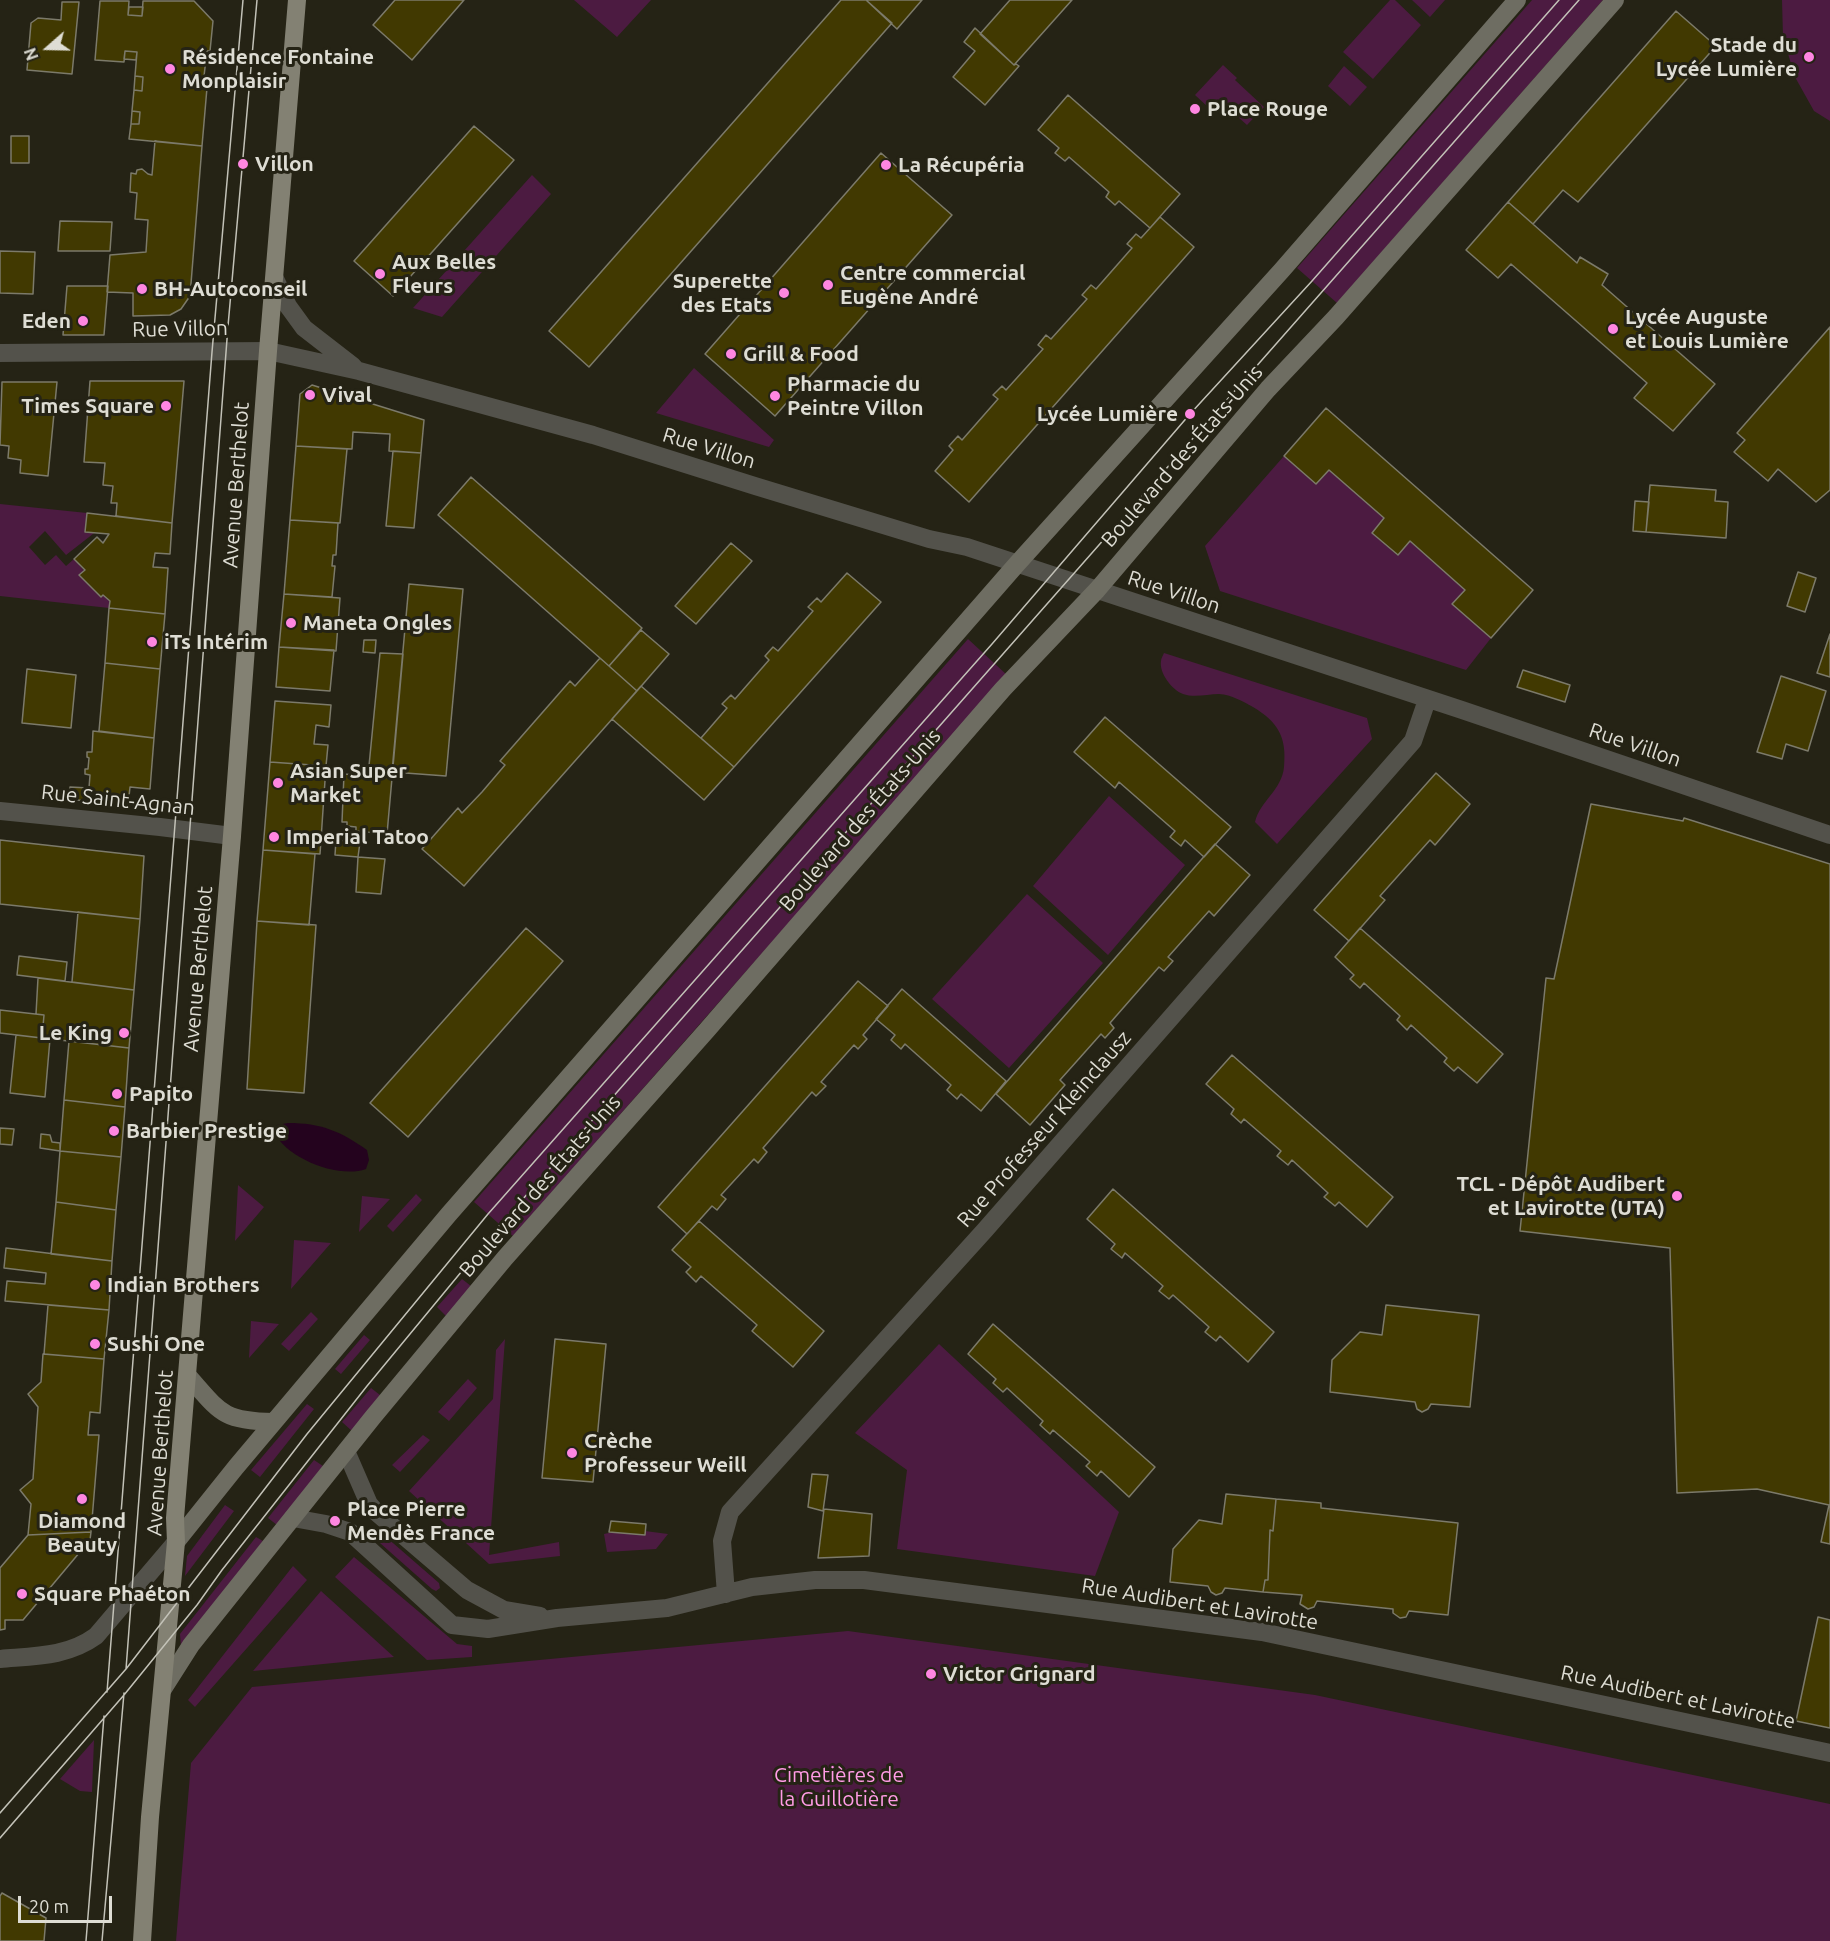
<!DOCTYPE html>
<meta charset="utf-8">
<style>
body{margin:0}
#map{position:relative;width:1830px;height:1941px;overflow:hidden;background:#252315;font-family:Ubuntu,sans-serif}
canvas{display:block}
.north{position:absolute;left:18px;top:18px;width:60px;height:60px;-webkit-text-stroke:4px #252315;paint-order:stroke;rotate:250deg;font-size:16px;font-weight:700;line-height:24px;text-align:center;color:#deddd4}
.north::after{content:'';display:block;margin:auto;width:21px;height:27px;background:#deddd4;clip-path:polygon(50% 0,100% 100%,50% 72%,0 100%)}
.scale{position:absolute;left:18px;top:1896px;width:94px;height:27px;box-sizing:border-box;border:3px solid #deddd4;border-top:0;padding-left:8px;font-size:18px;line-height:21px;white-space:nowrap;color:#deddd4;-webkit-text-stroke:4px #252315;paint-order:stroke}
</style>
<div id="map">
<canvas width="1830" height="1941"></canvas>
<div class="north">N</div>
<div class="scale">20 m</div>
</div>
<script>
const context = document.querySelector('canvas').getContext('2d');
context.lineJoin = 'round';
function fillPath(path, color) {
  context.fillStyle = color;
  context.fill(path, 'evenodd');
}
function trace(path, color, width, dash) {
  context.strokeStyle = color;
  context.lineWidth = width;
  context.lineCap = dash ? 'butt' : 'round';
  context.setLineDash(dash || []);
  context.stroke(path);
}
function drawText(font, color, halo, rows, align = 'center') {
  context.font = font + ' Ubuntu,sans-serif';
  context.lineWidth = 6;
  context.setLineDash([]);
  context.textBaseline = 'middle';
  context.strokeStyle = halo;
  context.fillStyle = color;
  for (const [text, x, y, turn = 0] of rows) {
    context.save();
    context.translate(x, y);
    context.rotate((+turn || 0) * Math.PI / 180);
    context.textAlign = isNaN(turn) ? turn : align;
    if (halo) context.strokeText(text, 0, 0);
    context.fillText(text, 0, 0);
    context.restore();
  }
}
const green = new Path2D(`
 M 574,0 L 651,0 L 617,37 Z
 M 1390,0 L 1395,0 L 1421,25 L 1373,79 L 1343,52 Z
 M 1412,0 L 1445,0 L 1430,17 Z
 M 1532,0 L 1603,0 L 1337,303 L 1297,268 Z
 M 1782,0 L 1830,0 L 1830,121 L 1814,111 L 1795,77 L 1783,37 Z
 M 1223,65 L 1237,78 L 1235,80 L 1264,107 L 1247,125 L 1218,99 L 1209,108 L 1195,95 Z
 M 1344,66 L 1367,87 L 1350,106 L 1328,86 Z
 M 532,175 L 551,194 L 442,317 L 413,308 Z
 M 694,368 L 774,440 L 769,447 L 656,413 Z
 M 1284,456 L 1316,484 L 1329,470 L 1384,518 L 1372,533 L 1397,555 L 1410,541 L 1465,590 L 1453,604 L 1491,638 L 1466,670 L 1220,591 L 1205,546 Z
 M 0,504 L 116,516 L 66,555 L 45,531 L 29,547 L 45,565 L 56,555 L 66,566 L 74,559 L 110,601 L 109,608 L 0,596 Z
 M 968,639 L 1007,675 L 513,1236 L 474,1202 Z
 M 1164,653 L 1367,718 L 1372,739 L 1277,844 L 1255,822 C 1260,801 1282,790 1284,767 C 1287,737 1278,722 1253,707 C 1242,701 1232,695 1219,694 C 1208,694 1194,698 1183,694 C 1172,690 1159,673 1161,661 C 1161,658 1163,656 1164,653 Z
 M 1109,796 L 1185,865 L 1108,955 L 1033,886 Z
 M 1027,894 L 1103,963 L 1009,1068 L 932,999 Z
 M 238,1185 L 264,1207 L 235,1241 Z
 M 416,1194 L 422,1200 L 393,1232 L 387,1226 Z
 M 362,1196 L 390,1199 L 359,1232 Z
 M 294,1240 L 331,1243 L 291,1289 Z
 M 462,1279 L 471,1286 L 447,1317 L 437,1307 Z
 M 311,1312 L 318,1319 L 289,1351 L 281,1344 Z
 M 251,1321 L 279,1324 L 249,1358 Z
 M 364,1335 L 370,1340 L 341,1374 L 335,1369 Z
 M 505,1339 L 489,1555 L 559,1542 L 560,1556 L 489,1564 L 409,1491 L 493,1399 L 496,1350 Z
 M 939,1344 L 1119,1512 L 1095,1576 L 897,1549 L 907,1470 L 855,1433 Z
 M 468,1379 L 477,1388 L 449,1421 L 438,1412 Z
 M 371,1388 L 380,1395 L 352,1431 L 342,1422 Z
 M 307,1404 L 314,1409 L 260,1477 L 251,1470 Z
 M 423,1435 L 430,1440 L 400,1472 L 392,1465 Z
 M 314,1460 L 323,1466 L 277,1525 L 268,1518 Z
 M 225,1505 L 234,1511 L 185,1576 L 187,1556 Z
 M 378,1530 L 439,1583 L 440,1588 L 436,1591 L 432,1589 L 372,1536 Z
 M 645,1531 L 668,1534 L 656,1549 L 607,1552 L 604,1534 L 613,1532 L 645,1535 Z
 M 256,1537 L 263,1541 L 181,1646 L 180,1634 Z
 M 354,1557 L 457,1644 L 472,1646 L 472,1657 L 427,1660 L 335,1577 Z
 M 293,1566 L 307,1580 L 195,1707 L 188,1700 Z
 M 321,1591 L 394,1657 L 253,1671 Z
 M 848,1631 L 1315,1695 L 1830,1804 L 1830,1941 L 176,1941 L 191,1763 L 252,1687 Z
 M 94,1740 L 92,1792 L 80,1791 L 60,1779 Z`);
const water = new Path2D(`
 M 288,1123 C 321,1123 340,1131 367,1150 L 369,1160 L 366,1169 C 338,1179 286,1158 274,1132 L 277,1125 Z`);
const building = new Path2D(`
 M 395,0 L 464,0 L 412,60 L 373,25 Z
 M 841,0 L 866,0 L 892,23 L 589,367 L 549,331 Z
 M 866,0 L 922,0 L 897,29 Z
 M 1010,0 L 1072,0 L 1014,65 L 980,34 Z
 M 100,1 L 129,1 L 128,15 L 142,16 L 143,1 L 194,1 L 213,21 L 210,51 L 207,51 L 204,76 L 208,76 L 202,146 L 129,139 L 131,124 L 139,124 L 140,112 L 132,111 L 134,90 L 142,91 L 143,77 L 135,76 L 137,52 L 125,51 L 124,62 L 95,60 Z
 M 62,2 L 79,2 L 72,74 L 27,70 L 31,23 L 38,18 L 61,20 Z
 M 129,7 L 143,7 L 142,16 L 128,15 Z
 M 1676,11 L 1716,46 L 1578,202 L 1563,190 L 1533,224 L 1508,202 Z
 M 975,28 L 1014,65 L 1016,64 L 1019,66 L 985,105 L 953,77 L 975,51 L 964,42 Z
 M 125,51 L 137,52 L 136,60 L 124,59 Z
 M 135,76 L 143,77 L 142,91 L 134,90 Z
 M 1068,95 L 1180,194 L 1150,228 L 1119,201 L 1115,205 L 1106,197 L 1109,192 L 1069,157 L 1065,161 L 1055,153 L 1059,148 L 1038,130 Z
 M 132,111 L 140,112 L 139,124 L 131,124 Z
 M 474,126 L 514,160 L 393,296 L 354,261 Z
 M 11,136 L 29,136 L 29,163 L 11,163 Z
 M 155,141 L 202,146 L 190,296 L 181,309 L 170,315 L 133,316 L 133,293 L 107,292 L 110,255 L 146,252 L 148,220 L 135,219 L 137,193 L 130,192 L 131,173 L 136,174 L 137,170 L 142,169 L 148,174 L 152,175 Z
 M 881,153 L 952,215 L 775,416 L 705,354 Z
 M 1508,202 L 1577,263 L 1580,257 L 1608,274 L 1602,285 L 1715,384 L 1673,431 L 1634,398 L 1647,383 L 1511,264 L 1498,278 L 1466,250 Z
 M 1160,217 L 1194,247 L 969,502 L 935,471 L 953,450 L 949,446 L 958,436 L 962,440 L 998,399 L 993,395 L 1002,386 L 1006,390 L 1043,349 L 1038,345 L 1046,335 L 1051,339 L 1087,299 L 1082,295 L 1091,285 L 1096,289 L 1132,248 L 1127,244 L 1136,234 L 1141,238 Z
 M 60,221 L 112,222 L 110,251 L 58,251 Z
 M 0,251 L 35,252 L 33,294 L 0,293 Z
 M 67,286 L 108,286 L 104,335 L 63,335 Z
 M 1830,327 L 1830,490 L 1816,502 L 1778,469 L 1768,481 L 1734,452 L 1745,440 L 1737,433 Z
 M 90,381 L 184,381 L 172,523 L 116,516 L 117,503 L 111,503 L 113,486 L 103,485 L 105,463 L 84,462 Z
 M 2,382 L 57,382 L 48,476 L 20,473 L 21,460 L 8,458 L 9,446 L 0,445 Z
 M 312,385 L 424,420 L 421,453 L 389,451 L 390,434 L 353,432 L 352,449 L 296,446 L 300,394 Z
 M 1326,408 L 1533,590 L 1491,638 L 1452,604 L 1465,590 L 1410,541 L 1398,555 L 1372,533 L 1384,518 L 1329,470 L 1316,484 L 1284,456 Z
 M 296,446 L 347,449 L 340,523 L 290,520 Z
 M 393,451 L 421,453 L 414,528 L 386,526 Z
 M 471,477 L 642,628 L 609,666 L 438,515 Z
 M 1650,485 L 1716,490 L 1715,501 L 1728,502 L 1726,538 L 1646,532 Z
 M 1635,501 L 1649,502 L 1646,532 L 1633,531 Z
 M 87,513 L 172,523 L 170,554 L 155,553 L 153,567 L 168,568 L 165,614 L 109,608 L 110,601 L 103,595 L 101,597 L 79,575 L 85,570 L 74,559 L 97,537 L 103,543 L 109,534 L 85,532 Z
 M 290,520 L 338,523 L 336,555 L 333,555 L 332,566 L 335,566 L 332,597 L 284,594 Z
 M 731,543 L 752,561 L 696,624 L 675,606 Z
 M 1798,572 L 1816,578 L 1805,612 L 1787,606 Z
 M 847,573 L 881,602 L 734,767 L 701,738 L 727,708 L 722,704 L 731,695 L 735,699 L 769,660 L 765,656 L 773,647 L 778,651 L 813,611 L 808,607 L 817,598 L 821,602 Z
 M 409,584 L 463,589 L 446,776 L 392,772 Z
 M 284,594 L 340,598 L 336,651 L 279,647 Z
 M 109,608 L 165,614 L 160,669 L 105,663 Z
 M 641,630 L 669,654 L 637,691 L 609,666 Z
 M 1830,634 L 1830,677 L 1817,673 Z
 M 364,640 L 376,640 L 375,653 L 363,652 Z
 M 279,647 L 334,650 L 330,691 L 276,687 Z
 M 380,653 L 403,654 L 392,778 L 368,776 Z
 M 600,658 L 637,691 L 464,886 L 422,849 L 458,808 L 462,813 L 482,792 L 505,765 L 500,761 L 570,681 L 575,686 Z
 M 105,663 L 160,669 L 154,738 L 99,731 Z
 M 27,669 L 76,675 L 71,728 L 22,723 Z
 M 1523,670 L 1570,685 L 1565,702 L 1517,687 Z
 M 1781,676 L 1826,691 L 1808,751 L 1786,744 L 1782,759 L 1757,752 Z
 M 641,686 L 734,767 L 704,800 L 612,719 Z
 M 275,701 L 331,705 L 329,727 L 316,725 L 314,744 L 328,745 L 326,766 L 270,762 Z
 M 1105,717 L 1231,827 L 1204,857 L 1185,840 L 1181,846 L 1170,837 L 1175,831 L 1119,782 L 1115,788 L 1074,752 Z
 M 93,731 L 154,738 L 150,789 L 130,787 L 128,806 L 69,799 L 70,787 L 89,788 L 90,775 L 85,774 L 85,769 L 88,769 L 89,758 L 87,757 L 87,752 L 92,752 Z
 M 270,762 L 326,766 L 320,854 L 263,850 Z
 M 1436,773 L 1470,804 L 1435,845 L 1430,840 L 1380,896 L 1385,900 L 1349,941 L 1314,910 Z
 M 344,774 L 392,778 L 387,834 L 356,831 L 356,827 L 347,826 L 347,822 L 342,822 Z
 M 1591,804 L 1683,821 L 1684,818 L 1830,864 L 1830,1544 L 1821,1542 L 1829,1505 L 1757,1489 L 1677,1493 L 1670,1248 L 1520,1231 L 1546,978 L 1554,979 Z
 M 0,840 L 144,856 L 140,919 L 0,904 Z
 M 336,840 L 360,842 L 358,857 L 335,855 Z
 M 1215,844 L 1250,875 L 1214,916 L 1209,911 L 1168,957 L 1173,961 L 1164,971 L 1159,967 L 1110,1023 L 1114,1028 L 1105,1038 L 1101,1034 L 1060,1080 L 1065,1085 L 1030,1125 L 996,1094 Z
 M 263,850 L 315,854 L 309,925 L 257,921 Z
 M 358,857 L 385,859 L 381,894 L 356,892 Z
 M 78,912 L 140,919 L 134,990 L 72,982 Z
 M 257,921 L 316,925 L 304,1093 L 247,1089 Z
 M 526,928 L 563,961 L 408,1137 L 370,1103 Z
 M 1360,928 L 1503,1054 L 1477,1083 L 1458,1067 L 1454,1071 L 1444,1062 L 1447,1058 L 1411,1025 L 1407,1030 L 1397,1020 L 1400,1016 L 1364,983 L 1360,988 L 1350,979 L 1354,975 L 1335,957 Z
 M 19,956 L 67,962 L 65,981 L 17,975 Z
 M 38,978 L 134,990 L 129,1048 L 42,1038 L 44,1015 L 36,1014 Z
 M 858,981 L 888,1006 L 863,1035 L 867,1039 L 858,1049 L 854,1045 L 821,1082 L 826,1086 L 816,1096 L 812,1092 L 763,1148 L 767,1152 L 758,1163 L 754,1159 L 721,1195 L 726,1199 L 717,1210 L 712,1206 L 687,1234 L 658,1207 Z
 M 902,989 L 1006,1081 L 981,1111 L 961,1094 L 957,1099 L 947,1090 L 951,1085 L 905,1044 L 901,1049 L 891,1040 L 895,1035 L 876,1019 Z
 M 0,1010 L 44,1015 L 42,1038 L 0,1033 Z
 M 16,1035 L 50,1039 L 45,1097 L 10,1093 Z
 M 69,1041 L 129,1048 L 125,1107 L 64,1100 Z
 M 1232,1055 L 1393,1197 L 1367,1227 L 1339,1202 L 1335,1206 L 1324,1197 L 1328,1193 L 1292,1160 L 1288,1165 L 1277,1156 L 1281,1151 L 1244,1119 L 1241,1123 L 1231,1114 L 1234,1109 L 1206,1084 Z
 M 64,1100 L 125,1107 L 121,1157 L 60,1151 Z
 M 0,1128 L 14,1129 L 12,1145 L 0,1144 Z
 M 41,1134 L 50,1135 L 52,1142 L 60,1143 L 60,1151 L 40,1148 Z
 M 60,1151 L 121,1157 L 116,1210 L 56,1202 Z
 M 1113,1189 L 1274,1332 L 1248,1362 L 1220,1336 L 1216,1341 L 1205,1332 L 1209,1327 L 1173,1295 L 1169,1299 L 1159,1291 L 1163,1286 L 1125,1253 L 1122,1258 L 1111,1249 L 1115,1244 L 1087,1219 Z
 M 56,1202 L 116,1210 L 112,1261 L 51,1254 Z
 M 699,1221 L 824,1331 L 793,1367 L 752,1331 L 757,1325 L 701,1276 L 696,1282 L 686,1272 L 691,1267 L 672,1250 Z
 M 6,1248 L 112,1261 L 109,1310 L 5,1301 L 7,1281 L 45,1284 L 46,1273 L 4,1268 Z
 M 48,1305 L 109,1310 L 104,1359 L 44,1354 Z
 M 1386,1305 L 1479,1315 L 1470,1407 L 1431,1404 L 1428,1409 L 1422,1412 L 1417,1409 L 1415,1402 L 1330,1392 L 1332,1360 L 1360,1332 L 1382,1335 Z
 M 993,1324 L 1155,1467 L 1129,1497 L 1101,1471 L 1097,1476 L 1086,1466 L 1090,1462 L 1053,1430 L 1050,1434 L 1040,1425 L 1043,1421 L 1007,1388 L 1003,1392 L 993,1383 L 996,1379 L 968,1354 Z
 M 555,1339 L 606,1344 L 593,1482 L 542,1478 Z
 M 43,1354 L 104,1359 L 100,1413 L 90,1412 L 88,1435 L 99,1435 L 91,1532 L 28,1535 L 31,1504 L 20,1490 L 33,1479 L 38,1407 L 28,1394 L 41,1382 Z
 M 812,1474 L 828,1475 L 823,1511 L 808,1507 Z
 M 1226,1494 L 1276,1499 L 1273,1531 L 1270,1530 L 1268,1580 L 1265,1580 L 1263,1592 L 1225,1588 L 1222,1593 L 1216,1595 L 1211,1592 L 1208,1586 L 1170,1582 L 1173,1549 L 1199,1520 L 1222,1524 Z
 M 1276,1499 L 1321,1503 L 1321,1508 L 1458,1523 L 1448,1615 L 1409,1611 L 1406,1617 L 1400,1618 L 1393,1613 L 1393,1609 L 1317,1601 L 1314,1607 L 1308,1609 L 1300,1604 L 1302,1595 L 1263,1592 L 1265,1580 L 1268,1580 L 1270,1530 L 1273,1531 Z
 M 824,1509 L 872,1514 L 869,1556 L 818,1558 Z
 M 611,1521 L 646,1524 L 645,1535 L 609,1532 Z
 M 91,1532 L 90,1540 L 23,1620 L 5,1620 L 5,1629 L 0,1630 L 0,1568 L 28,1535 Z
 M 1818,1617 L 1830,1620 L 1830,1728 L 1796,1721 Z
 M 2,1893 L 46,1918 L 44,1941 L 0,1941 L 0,1896 Z`);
const minor = new Path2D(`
 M 275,279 L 288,306 L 304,328 L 353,366
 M 0,353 L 268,351 L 359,371 L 593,435 L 755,486 L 929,539 L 967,547 L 1462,710 L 1830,835
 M 0,811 L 160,827 L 232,836
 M 346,1451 L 369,1504 L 377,1513 L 467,1590 L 504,1610 L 540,1616
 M 293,1518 L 326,1524 L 350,1532 L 452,1625 L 488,1629 L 557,1618 L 667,1608 L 752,1587 L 815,1580 L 864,1580 L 1262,1632 L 1830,1753
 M 726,1594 L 722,1541 L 730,1512 L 985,1230 L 1413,741 L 1427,700
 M 0,1659 C 34,1656 67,1657 96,1636 L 176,1542`);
const secondary = new Path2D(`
 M 188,1376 C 220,1412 222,1421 273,1422
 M 176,1542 L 236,1467 L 449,1214 L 637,999 L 1016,565 L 1282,270 L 1517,0
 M 163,1689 L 191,1645 L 373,1417 L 505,1258 L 707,1030 L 1003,689 L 1097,590 L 1268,389 L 1336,317 L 1615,0`);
const primary = new Path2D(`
 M 142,1941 L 150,1817 L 176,1542 L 175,1518 L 232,836 L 268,351 L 297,0`);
const tram = new Path2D(`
 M 126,1669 L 228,326 L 257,0
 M 107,1692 L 212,352 L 243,0
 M 0,1813 L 126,1669 L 307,1434 L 488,1214 L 992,644 L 1190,414 L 1312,281 L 1559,0
 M 0,1838 L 124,1695 L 197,1605 L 222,1570 L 367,1386 L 500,1225 L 1579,0
 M 86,1941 L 104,1716
 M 102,1941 L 124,1693`);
const markers = [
 [1809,57,6,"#fe86e1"],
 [170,69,6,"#fe86e1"],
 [1195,109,6,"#fe86e1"],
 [243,164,6,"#fe86e1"],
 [886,165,6,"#fe86e1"],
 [380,274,6,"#fe86e1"],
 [828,285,6,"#fe86e1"],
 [142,289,6,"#fe86e1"],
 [784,293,6,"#fe86e1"],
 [83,321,6,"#fe86e1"],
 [1613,329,6,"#fe86e1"],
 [731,354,6,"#fe86e1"],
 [310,395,6,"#fe86e1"],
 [775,396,6,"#fe86e1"],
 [166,406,6,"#fe86e1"],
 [1190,414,6,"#fe86e1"],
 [291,623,6,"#fe86e1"],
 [152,642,6,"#fe86e1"],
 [278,783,6,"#fe86e1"],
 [274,837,6,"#fe86e1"],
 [124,1033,6,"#fe86e1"],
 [117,1094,6,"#fe86e1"],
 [114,1131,6,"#fe86e1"],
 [1677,1196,6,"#fe86e1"],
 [95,1285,6,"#fe86e1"],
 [95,1344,6,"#fe86e1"],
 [572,1453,6,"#fe86e1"],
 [82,1499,6,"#fe86e1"],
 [335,1521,6,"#fe86e1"],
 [22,1594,6,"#fe86e1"],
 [931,1674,6,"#fe86e1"]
];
const poiNames = [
 ["Stade du",1797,45,"right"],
 ["Lycée Lumière",1797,69,"right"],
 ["Résidence Fontaine",182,57],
 ["Monplaisir",182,81],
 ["Place Rouge",1207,109],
 ["Villon",255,164],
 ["La Récupéria",898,165],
 ["Aux Belles",392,262],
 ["Fleurs",392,286],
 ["Centre commercial",840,273],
 ["Eugène André",840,297],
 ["Superette",772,281,"right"],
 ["des Etats",772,305,"right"],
 ["BH-Autoconseil",154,289],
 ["Lycée Auguste",1625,317],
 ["et Louis Lumière",1625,341],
 ["Eden",71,321,"right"],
 ["Grill & Food",743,354],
 ["Pharmacie du",787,384],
 ["Peintre Villon",787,408],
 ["Vival",322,395],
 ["Times Square",154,406,"right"],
 ["Lycée Lumière",1178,414,"right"],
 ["Maneta Ongles",303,623],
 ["iTs Intérim",164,642],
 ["Asian Super",290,771],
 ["Market",290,795],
 ["Imperial Tatoo",286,837],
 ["Le King",112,1033,"right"],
 ["Papito",129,1094],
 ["Barbier Prestige",126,1131],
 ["TCL - Dépôt Audibert",1665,1184,"right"],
 ["et Lavirotte (UTA)",1665,1208,"right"],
 ["Indian Brothers",107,1285],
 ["Sushi One",107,1344],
 ["Crèche",584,1441],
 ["Professeur Weill",584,1465],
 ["Place Pierre",347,1509],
 ["Mendès France",347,1533],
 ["Diamond",82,1521,"center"],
 ["Beauty",82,1545,"center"],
 ["Square Phaéton",34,1594],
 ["Victor Grignard",943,1674]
];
const streetNames = [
 ["Rue Villon",180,329,-1],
 ["Rue Villon",709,448,17],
 ["Boulevard des États-Unis",1182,456,-49],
 ["Avenue Berthelot",236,485,-86],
 ["Rue Villon",1174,592,18],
 ["Rue Villon",1635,745,19],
 ["Rue Saint-Agnan",118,800,6],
 ["Boulevard des États-Unis",860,820,-49],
 ["Avenue Berthelot",198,969,-85],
 ["Rue Professeur Kleinclausz",1044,1129,-49],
 ["Boulevard des États-Unis",540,1186,-49],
 ["Avenue Berthelot",160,1453,-86],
 ["Rue Audibert et Lavirotte",1200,1604,9],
 ["Rue Audibert et Lavirotte",1678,1697,12]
];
const parkNames = [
 ["Cimetières de",839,1775],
 ["la Guillotière",839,1799]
];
fillPath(green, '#4c1b41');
fillPath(water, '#24031e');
fillPath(building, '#413901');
trace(building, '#7c7a6a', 1.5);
trace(minor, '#53524b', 18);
trace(secondary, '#6e6d62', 18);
trace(primary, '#838173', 18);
trace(tram, '#c3c2b8', 1.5);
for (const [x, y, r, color] of markers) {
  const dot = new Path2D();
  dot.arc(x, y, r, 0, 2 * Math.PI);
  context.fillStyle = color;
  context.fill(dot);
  trace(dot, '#252315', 2);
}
drawText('bold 21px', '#deddd4', '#252315', poiNames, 'left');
drawText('21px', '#deddd4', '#252315', streetNames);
drawText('21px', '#ff9be5', '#252315', parkNames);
</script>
